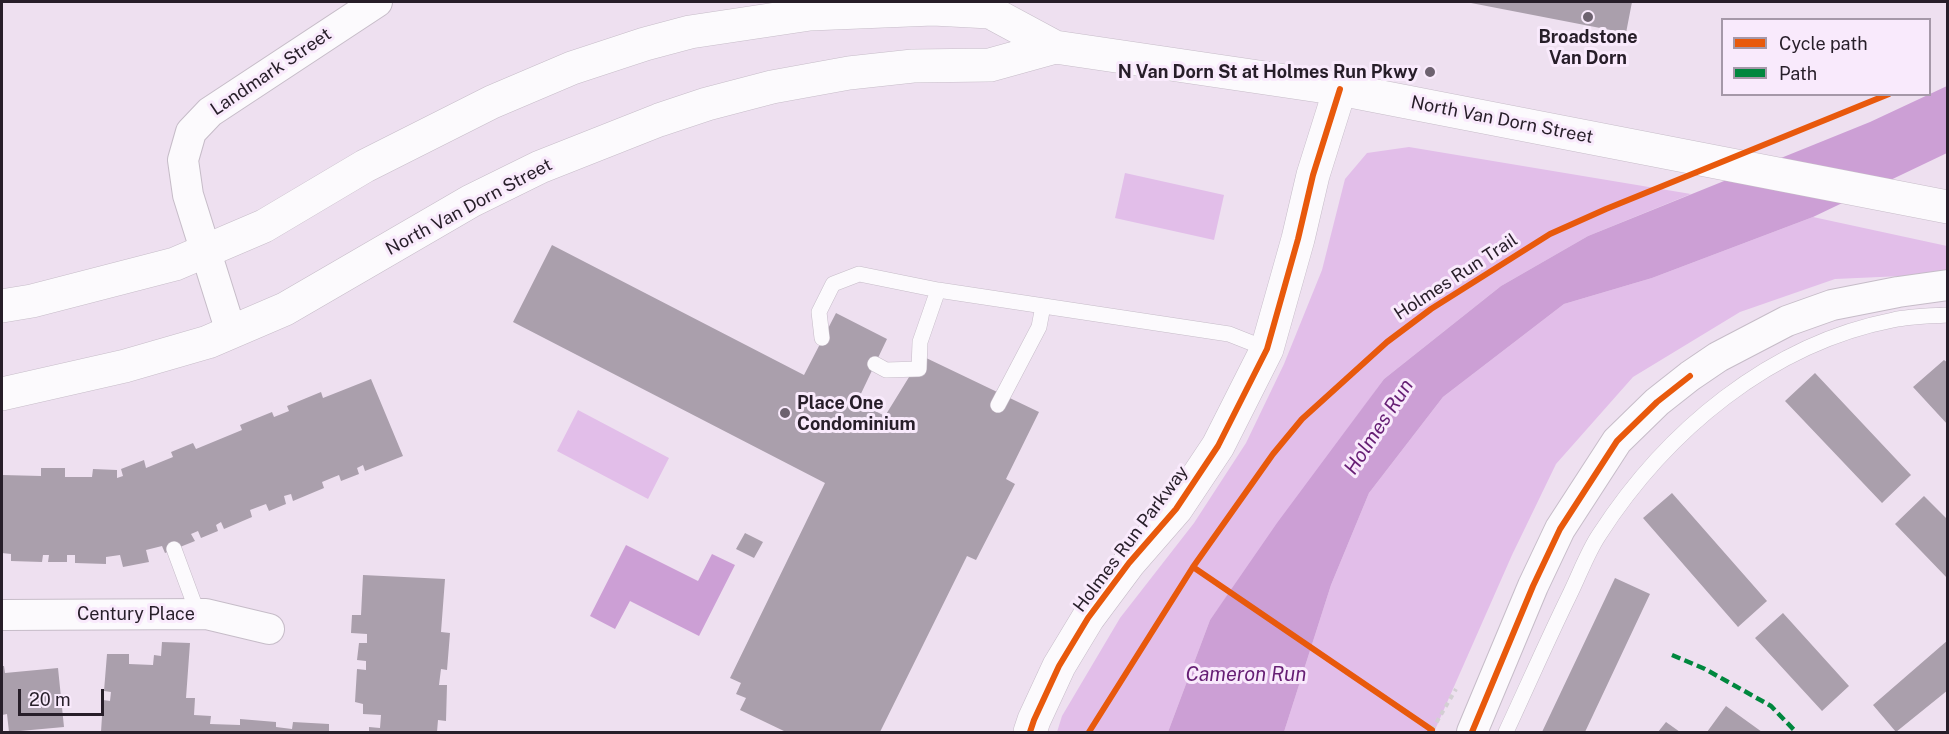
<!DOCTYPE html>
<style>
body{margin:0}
#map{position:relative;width:1949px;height:734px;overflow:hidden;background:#eee0f0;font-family:"Public Sans",sans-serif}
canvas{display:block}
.frame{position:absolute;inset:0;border:3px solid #271e29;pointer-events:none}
.legend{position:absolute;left:1721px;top:18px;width:210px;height:78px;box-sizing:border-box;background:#f9eafc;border:2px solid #a598a8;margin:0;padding:8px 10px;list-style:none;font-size:18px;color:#271e29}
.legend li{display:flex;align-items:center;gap:12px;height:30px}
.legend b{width:30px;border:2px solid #a598a8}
.scale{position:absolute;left:18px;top:689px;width:86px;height:27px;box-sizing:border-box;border:3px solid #271e29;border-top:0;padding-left:8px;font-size:18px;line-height:21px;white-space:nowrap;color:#271e29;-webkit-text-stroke:4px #f9eafc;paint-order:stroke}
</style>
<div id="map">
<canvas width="1949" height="734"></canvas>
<div class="frame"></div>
<ul class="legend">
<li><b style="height:8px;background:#e8590c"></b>Cycle path</li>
<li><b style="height:8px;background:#00873e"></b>Path</li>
</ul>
<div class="scale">20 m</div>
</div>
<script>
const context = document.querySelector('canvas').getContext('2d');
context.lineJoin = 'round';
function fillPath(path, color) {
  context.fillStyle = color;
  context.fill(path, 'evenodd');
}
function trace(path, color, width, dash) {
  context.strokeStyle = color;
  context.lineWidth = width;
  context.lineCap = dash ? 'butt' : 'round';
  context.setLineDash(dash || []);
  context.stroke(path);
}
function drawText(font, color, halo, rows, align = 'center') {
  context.font = font + ' "Public Sans",sans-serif';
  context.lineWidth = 6;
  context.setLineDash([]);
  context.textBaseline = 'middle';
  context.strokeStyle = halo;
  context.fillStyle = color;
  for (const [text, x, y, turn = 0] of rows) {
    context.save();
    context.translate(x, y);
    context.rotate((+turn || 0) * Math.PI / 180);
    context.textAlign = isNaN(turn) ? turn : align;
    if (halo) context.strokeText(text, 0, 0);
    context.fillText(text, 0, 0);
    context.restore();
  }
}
const green = new Path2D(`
 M 1409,147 L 1691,194 L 1588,236 L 1501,286 L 1384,379 L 1210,620 L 1168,732 L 1057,732 L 1062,716 L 1120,618 L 1194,523 L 1246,443 L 1284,364 L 1322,270 L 1345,179 L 1367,153 Z
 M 1125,173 L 1224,195 L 1214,240 L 1115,218 Z
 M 1813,217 L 1947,246 L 1947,274 L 1835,279 L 1740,312 L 1633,377 L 1556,464 L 1512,555 L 1434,732 L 1284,732 L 1331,585 L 1369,493 L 1443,397 L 1564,304 L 1652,278 Z
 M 578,410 L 669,458 L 648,499 L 557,451 Z`);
const water = new Path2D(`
 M 1947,86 L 1947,153 L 1813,217 L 1652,278 L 1564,304 L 1443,397 L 1369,493 L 1331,585 L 1284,732 L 1168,732 L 1210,620 L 1277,523 L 1384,379 L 1501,286 L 1588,236 L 1870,122 Z
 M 626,545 L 698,581 L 712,554 L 735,565 L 699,636 L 630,601 L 615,629 L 590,616 Z`);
const building = new Path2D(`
 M 1471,3 L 1471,2 L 1632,2 L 1626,33 Z
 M 552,245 L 804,375 L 836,313 L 887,339 L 857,402 L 885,416 L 922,356 L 1039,412 L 1006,479 L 1015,484 L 976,560 L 967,556 L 880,732 L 786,732 L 740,710 L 746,698 L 736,694 L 741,683 L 730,678 L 825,483 L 513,322 Z
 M 1944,360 L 1948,363 L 1948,425 L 1913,387 Z
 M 1815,373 L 1911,475 L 1882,503 L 1785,401 Z
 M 371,379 L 403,456 L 365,471 L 363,465 L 357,468 L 359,474 L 341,481 L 339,475 L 322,482 L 324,488 L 293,501 L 291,494 L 284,496 L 286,504 L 269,511 L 266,504 L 250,510 L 252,517 L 224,529 L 221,522 L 216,525 L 218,531 L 201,538 L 198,531 L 191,534 L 195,541 L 165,553 L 162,546 L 146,550 L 149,562 L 123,567 L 120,555 L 106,557 L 106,564 L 75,563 L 75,555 L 67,555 L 67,562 L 48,562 L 49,555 L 43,555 L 42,562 L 11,561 L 11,554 L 2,553 L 2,475 L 41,476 L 41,468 L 65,468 L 65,477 L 92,477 L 93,469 L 117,470 L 117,478 L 123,476 L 121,469 L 144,460 L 146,468 L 173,457 L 171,452 L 193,443 L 196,449 L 242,430 L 240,425 L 272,412 L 274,417 L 289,411 L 287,406 L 321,392 L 323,398 Z
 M 1672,493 L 1767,601 L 1738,627 L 1643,518 Z
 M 1924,496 L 1948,520 L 1948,579 L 1895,524 Z
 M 745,533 L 763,542 L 754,558 L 736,549 Z
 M 363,575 L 445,579 L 441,632 L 450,633 L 447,670 L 441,669 L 439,685 L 447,685 L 446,721 L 438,720 L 437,732 L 369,732 L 369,727 L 380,728 L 381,715 L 363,714 L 363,704 L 355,702 L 357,669 L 366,670 L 366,661 L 357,660 L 359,643 L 367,643 L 367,634 L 351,633 L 352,615 L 361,615 Z
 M 1615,578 L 1650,594 L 1585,732 L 1542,732 Z
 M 1783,613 L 1849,686 L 1822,711 L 1755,638 Z
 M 1948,640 L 1948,690 L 1896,732 L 1873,705 Z
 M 162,642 L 190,643 L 186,698 L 195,698 L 194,715 L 211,716 L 210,724 L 240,725 L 240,719 L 276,722 L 276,727 L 292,729 L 293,722 L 329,724 L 329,732 L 101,732 L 103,700 L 110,701 L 111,692 L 104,691 L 107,654 L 129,654 L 129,664 L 153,665 L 154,655 L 161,656 Z
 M 2,666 L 4,666 L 5,673 L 58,668 L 64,727 L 9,732 L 7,714 L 2,715 Z
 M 1726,706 L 1762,732 L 1707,732 Z
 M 1666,722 L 1680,732 L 1658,732 Z`);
const path = new Path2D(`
 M 1432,730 L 1456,689`);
const service = new Path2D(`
 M 822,338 L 819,312 L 833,284 L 859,274 L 938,290
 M 875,364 L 886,370 L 919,369 L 920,342 L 938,290 L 1229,334 L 1267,349
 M 998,405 L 1039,327 L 1043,306
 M 174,549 L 198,614
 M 1506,732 C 1527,687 1547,641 1569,596 C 1579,576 1587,553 1599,535 C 1666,431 1770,344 1893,320 C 1911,316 1930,316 1948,315`);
const minor = new Path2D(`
 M 231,332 L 188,195 L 183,160 L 191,132 L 210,112 L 377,2
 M 2,615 L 206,614 L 269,629
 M 1472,732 L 1533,586 L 1560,529 L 1617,441 L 1657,402 L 1690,376 L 1718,357 L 1787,321 L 1832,305 L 1898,292 L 1948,285`);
const tertiary = new Path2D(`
 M 1030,732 L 1034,720 L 1059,666 L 1088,618 L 1129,563 L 1176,509 L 1218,446 L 1267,349 L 1298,239 L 1313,175 L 1340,89`);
const secondary = new Path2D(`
 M 2,306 L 32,301 L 175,264 L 264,226 L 365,166 L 492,102 L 572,68 L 645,44 L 690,32 L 810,14 L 933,9 L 990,12 L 1055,47 L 1340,89 L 1948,207
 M 2,394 L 125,366 L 208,342 L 285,309 L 471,201 L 540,167 L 659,120 L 707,104 L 772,87 L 849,73 L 913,66 L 990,65 L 1055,47`);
const quiet = new Path2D(`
 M 1672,655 L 1705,669 L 1771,706 L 1796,732`);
const cycleway = new Path2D(`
 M 1193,567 L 1432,730 L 1430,732
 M 1030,732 L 1034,720 L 1059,666 L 1088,618 L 1129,563 L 1176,509 L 1218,446 L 1267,349 L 1298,239 L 1313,175 L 1340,89
 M 1089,732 L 1193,567 L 1273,454 L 1302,419 L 1387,342 L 1431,309 L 1550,234 L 1606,209 L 1889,94
 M 1472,732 L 1533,586 L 1560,529 L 1617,441 L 1657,402 L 1690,376`);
const markers = [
 [1588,17,6,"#6d626f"],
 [1430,72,6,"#6d626f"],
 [785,413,6,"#6d626f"]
];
const poiNames = [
 ["Broadstone",1588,37],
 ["Van Dorn",1588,58],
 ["N Van Dorn St at Holmes Run Pkwy",1418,72,"right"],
 ["Place One",797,403,"left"],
 ["Condominium",797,424,"left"]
];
const streetNames = [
 ["Landmark Street",271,72,-34],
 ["North Van Dorn Street",1502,120,11],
 ["North Van Dorn Street",469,207,-28],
 ["Holmes Run Trail",1456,277,-33],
 ["Holmes Run Parkway",1131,539,-53],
 ["Century Place",136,614]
];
const waterNames = [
 ["Holmes Run",1379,427,-57],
 ["Cameron Run",1246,675]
];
fillPath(green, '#e2bee9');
fillPath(water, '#cc9fd5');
fillPath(building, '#aa9fac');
trace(service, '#c6bcc8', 16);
trace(minor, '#c6bcc8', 32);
trace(tertiary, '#c6bcc8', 34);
trace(secondary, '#c6bcc8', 34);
trace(path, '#d3cfd3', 4, [4.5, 4.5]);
trace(service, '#fcfafd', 15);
trace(minor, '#fcfafd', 30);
trace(tertiary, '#fcfafd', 33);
trace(secondary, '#fcfafd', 33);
trace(quiet, '#00873e', 4.5, [9, 4.5]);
trace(cycleway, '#e8590c', 6);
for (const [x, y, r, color] of markers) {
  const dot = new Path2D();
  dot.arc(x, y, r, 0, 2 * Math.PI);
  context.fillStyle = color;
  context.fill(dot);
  trace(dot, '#f9eafc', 2);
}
drawText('bold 18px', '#271e29', '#f9eafc', poiNames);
drawText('18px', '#271e29', '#f9eafc', streetNames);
drawText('italic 20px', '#661e74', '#f9eafc', waterNames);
</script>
